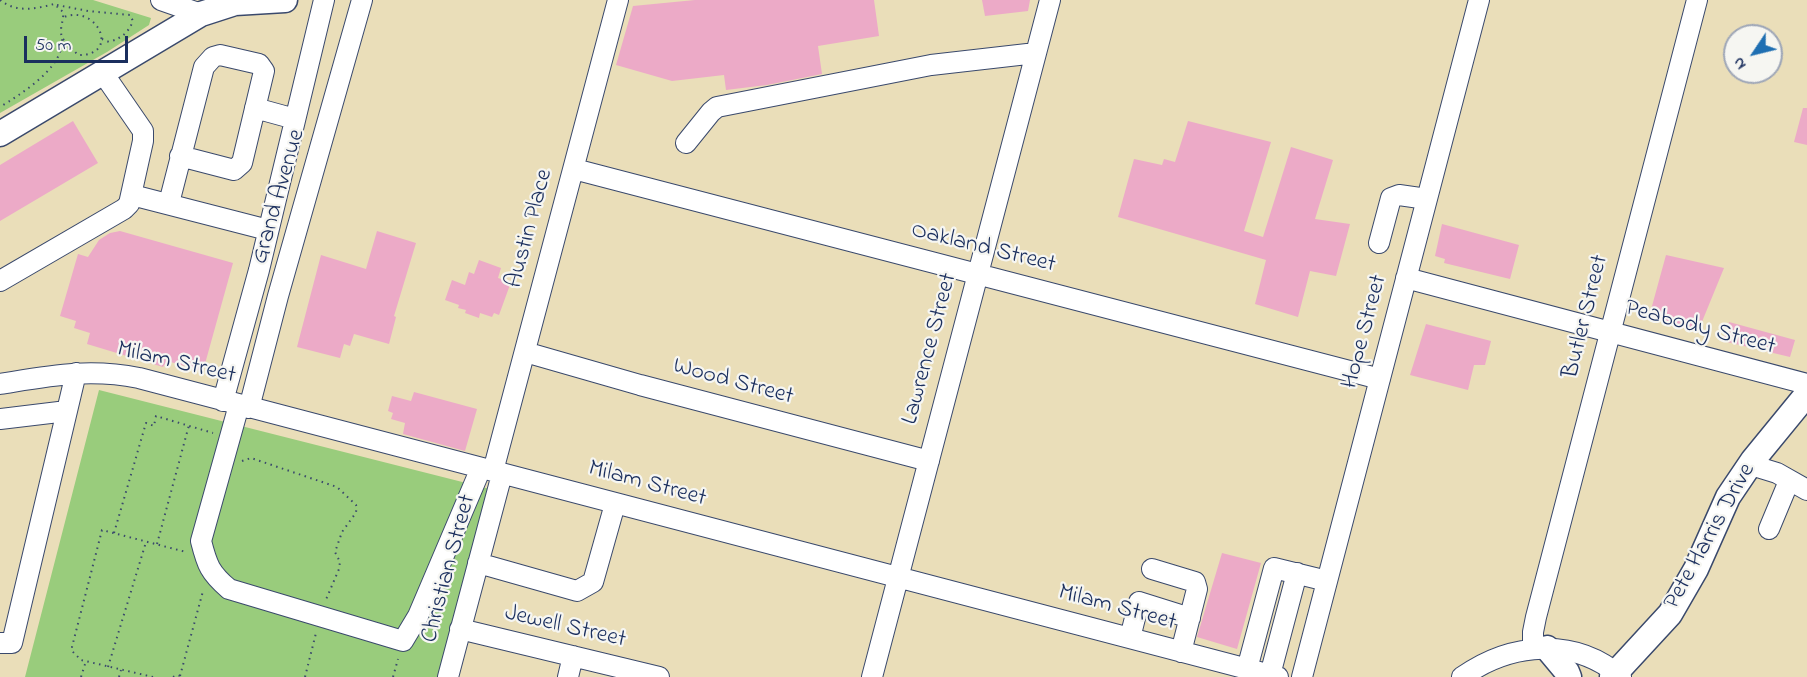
<!DOCTYPE html>
<style>
body{margin:0}
#map{position:relative;width:1807px;height:677px;overflow:hidden;background:#eadeb9;font-family:"Indie Flower",sans-serif}
canvas{display:block}
.north{position:absolute;left:1723px;top:24px;width:60px;height:60px;box-sizing:border-box;background:#f6f6f2;border:2px solid #9ea6b7;border-radius:50%;rotate:235deg;font-size:16px;font-weight:700;line-height:24px;text-align:center;color:#1b2f5e}
.north::after{content:'';display:block;margin:auto;width:21px;height:27px;background:#1f6fb2;clip-path:polygon(50% 0,100% 100%,50% 72%,0 100%)}
.scale{position:absolute;left:24px;top:36px;width:104px;height:27px;box-sizing:border-box;border:3px solid #1b2f5e;border-top:0;padding-left:8px;font-size:18px;line-height:21px;white-space:nowrap;color:#1b2f5e;-webkit-text-stroke:4px #f6f6f2;paint-order:stroke}
</style>
<div id="map">
<canvas width="1807" height="677"></canvas>
<div class="north">N</div>
<div class="scale">50 m</div>
</div>
<script>
const context = document.querySelector('canvas').getContext('2d');
context.lineJoin = 'round';
function fillPath(path, color) {
  context.fillStyle = color;
  context.fill(path, 'evenodd');
}
function trace(path, color, width, dash) {
  context.strokeStyle = color;
  context.lineWidth = width;
  context.lineCap = dash ? 'butt' : 'round';
  context.setLineDash(dash || []);
  context.stroke(path);
}
function drawText(font, color, halo, rows, align = 'center') {
  context.font = font + ' "Indie Flower",sans-serif';
  context.lineWidth = 4.5;
  context.setLineDash([]);
  context.textBaseline = 'middle';
  context.strokeStyle = halo;
  context.fillStyle = color;
  for (const [text, x, y, turn = 0] of rows) {
    context.save();
    context.translate(x, y);
    context.rotate((+turn || 0) * Math.PI / 180);
    context.textAlign = isNaN(turn) ? turn : align;
    if (halo) context.strokeText(text, 0, 0);
    context.fillText(text, 0, 0);
    context.restore();
  }
}
const green = new Path2D(`
 M 0,0 L 93,0 L 151,18 L 149,25 L 107,52 L 0,113 Z
 M 99,390 L 490,489 L 440,677 L 25,677 Z`);
const building = new Path2D(`
 M 695,0 L 874,0 L 879,36 L 818,46 L 822,74 L 767,85 L 726,90 L 724,75 L 672,81 L 616,65 L 633,6 Z
 M 982,0 L 1030,0 L 1028,11 L 985,16 Z
 M 1803,108 L 1807,108 L 1807,145 L 1794,142 Z
 M 73,121 L 98,163 L 0,221 L 0,165 Z
 M 1188,121 L 1271,142 L 1244,231 L 1263,237 L 1291,147 L 1333,160 L 1315,219 L 1350,224 L 1336,276 L 1310,271 L 1298,317 L 1255,304 L 1266,260 L 1118,217 L 1134,159 L 1162,165 L 1164,159 L 1175,162 Z
 M 1442,224 L 1519,245 L 1510,279 L 1444,263 L 1445,259 L 1435,256 Z
 M 120,231 L 233,263 L 203,371 L 167,361 L 163,367 L 87,344 L 90,333 L 74,328 L 76,321 L 60,316 L 78,254 L 88,257 L 99,240 L 110,233 Z
 M 377,231 L 416,243 L 394,316 L 396,317 L 389,344 L 354,334 L 350,346 L 344,344 L 340,358 L 297,347 L 321,255 L 366,269 Z
 M 1666,255 L 1724,268 L 1699,329 L 1649,317 Z
 M 479,260 L 501,268 L 498,278 L 511,282 L 499,315 L 494,313 L 492,317 L 480,313 L 479,318 L 465,313 L 466,310 L 458,308 L 459,305 L 445,300 L 452,280 L 465,285 L 469,272 L 474,274 Z
 M 1729,322 L 1795,340 L 1790,357 L 1723,341 Z
 M 1426,324 L 1491,341 L 1485,365 L 1474,365 L 1468,390 L 1410,375 Z
 M 414,392 L 477,409 L 465,451 L 403,434 L 405,423 L 391,419 L 393,413 L 388,411 L 392,396 L 411,401 Z
 M 1222,553 L 1261,563 L 1237,649 L 1197,637 Z`);
const path = new Path2D(`
 M 0,0 C 16,13 36,9 54,4 L 63,12 C 64,19 61,24 61,31 C 61,36 63,39 62,45 C 58,71 21,94 0,107
 M 57,5 L 88,11 L 130,15 L 133,21 C 128,33 122,38 109,42 L 102,39
 M 63,39 L 78,55 C 121,56 98,4 64,17
 M 242,461 L 251,458 L 337,487 L 356,505 L 357,509 L 355,514 L 342,532 L 335,552 L 340,562 L 339,569 L 325,602
 M 114,533 L 146,423 L 154,426 L 156,416 L 213,433
 M 157,544 L 189,425
 M 108,667 L 146,542
 M 180,676 L 203,591
 M 81,677 L 86,661
 M 119,677 L 121,670
 M 153,677 L 81,660 L 72,651 L 72,647 L 102,530 L 186,552
 M 173,677 L 178,675 L 182,677
 M 305,677 L 316,633
 M 393,677 L 398,659`);
const minor = new Path2D(`
 M 161,0 L 201,14
 M 255,108 L 295,119
 M 686,143 L 711,112 L 717,107 L 931,65 L 1036,53
 M 574,169 L 1380,379
 M 132,195 L 268,230
 M 169,203 L 204,67 L 213,57 L 220,55 L 259,64 L 264,71 L 242,163 L 234,170 L 180,156
 M 1379,243 L 1391,198 L 1399,195 L 1427,199
 M 1406,278 L 1807,384
 M 0,281 L 124,209 L 129,204 L 143,141 L 143,131 L 103,73
 M 525,352 L 640,385 L 929,461
 M 0,384 C 50,376 88,368 139,378 L 1278,677
 M 223,401 L 259,270 L 324,0
 M 239,405 L 201,541 C 207,565 210,573 229,589 L 403,641 L 418,616 L 481,468
 M 249,408 L 278,296 L 362,0
 M 0,419 L 67,411
 M 1751,465 L 1777,473 L 1807,490
 M 493,471 L 618,0
 M 1769,529 L 1789,481
 M 478,563 L 577,591 L 593,582 L 615,504
 M 1152,569 L 1195,582 L 1197,589 L 1181,652
 M 460,629 L 659,677
 M 1130,638 L 1139,602 L 1190,618
 M 0,643 L 12,643 L 76,373
 M 1533,648 L 1533,632 L 1536,617 L 1697,0
 M 1247,669 L 1274,568 L 1327,581
 M 1270,675 L 1297,573
 M 448,677 L 502,474
 M 568,677 L 573,656
 M 872,677 L 1050,0
 M 1302,677 L 1479,0
 M 1462,677 C 1510,643 1574,636 1621,677`);
const major = new Path2D(`
 M 0,134 L 201,14 L 235,3 L 285,0
 M 1547,648 L 1567,672 L 1569,677
 M 1612,677 L 1670,614 L 1696,569 L 1728,497 L 1753,460 L 1807,394`);
const streetNames = [
 ["Grand Avenue",280,197,-74],
 ["Austin Place",531,229,-75],
 ["Oakland Street",983,249,14],
 ["Butler Street",1587,317,-76],
 ["Peabody Street",1700,329,15],
 ["Hope Street",1366,332,-75],
 ["Lawrence Street",931,349,-75],
 ["Milam Street",176,364,13],
 ["Wood Street",733,383,15],
 ["Milam Street",647,485,15],
 ["Pete Harris Drive",1711,537,-61],
 ["Christian Street",450,569,-75],
 ["Milam Street",1117,609,15],
 ["Jewell Street",565,628,13]
];
fillPath(green, '#99cc7c');
fillPath(building, '#ecaac7');
trace(minor, '#3a496c', 22);
trace(major, '#3a496c', 27);
trace(path, '#3a496c', 2, [1.5, 4.5]);
trace(minor, '#fff', 20);
trace(major, '#fff', 24);
drawText('24px', '#1b2f5e', '#f6f6f2', streetNames);
</script>
